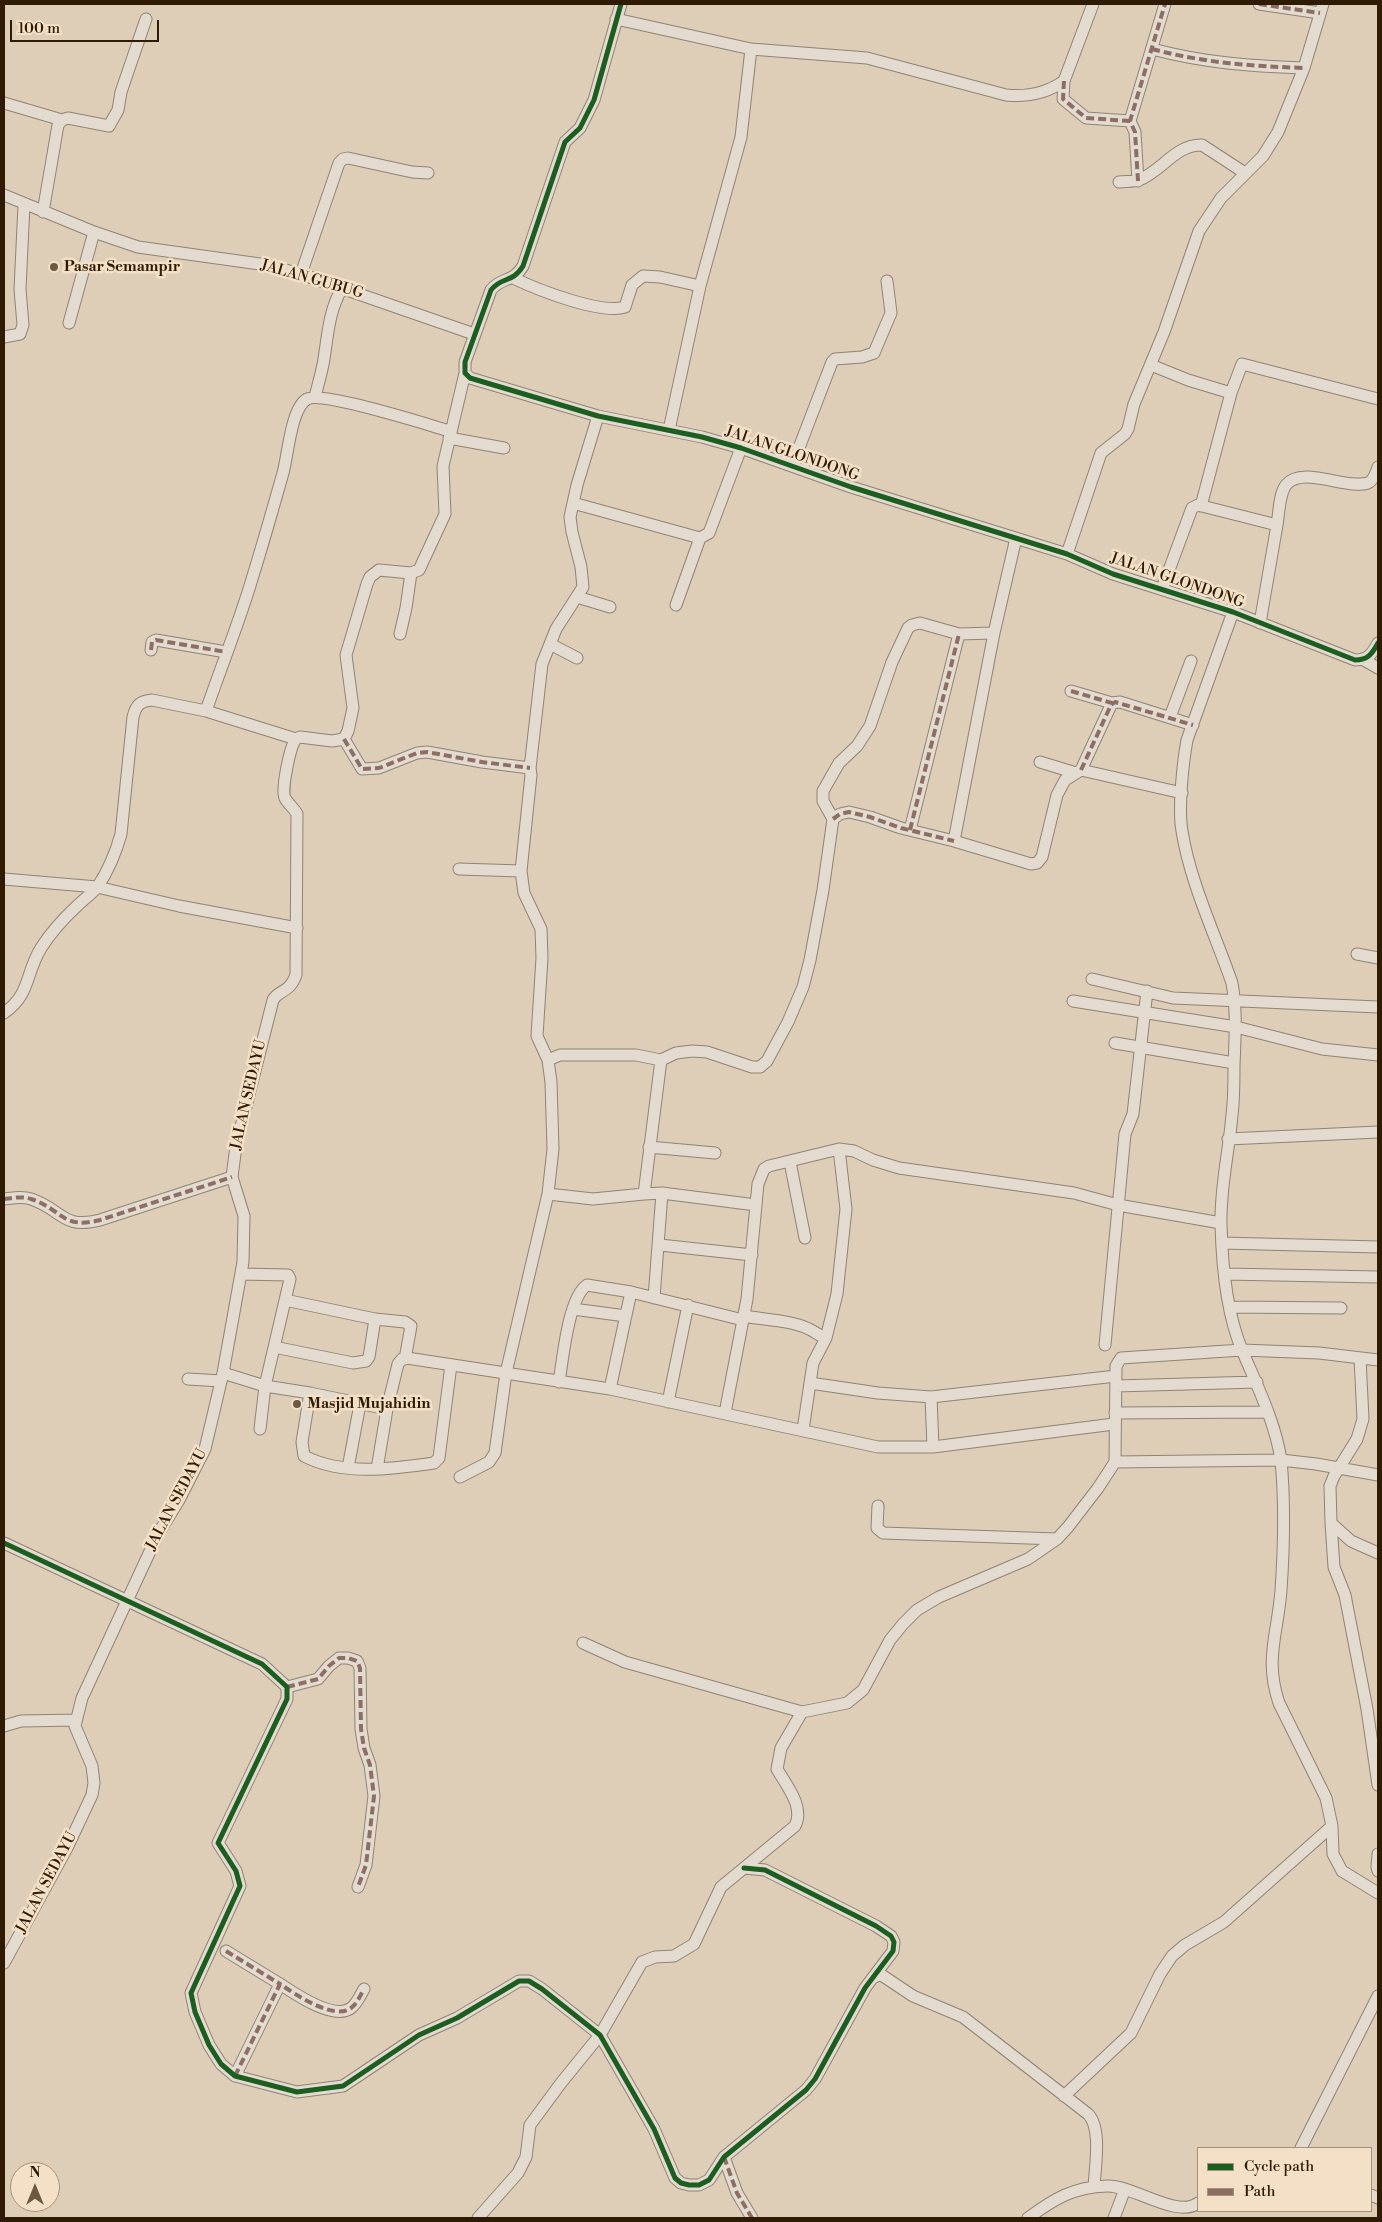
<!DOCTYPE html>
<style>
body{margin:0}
#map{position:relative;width:1382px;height:2222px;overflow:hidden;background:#decdb7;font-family:"Libre Bodoni",serif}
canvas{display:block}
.frame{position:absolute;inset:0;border:5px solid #2f1b03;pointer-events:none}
.legend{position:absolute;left:1197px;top:2147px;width:175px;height:65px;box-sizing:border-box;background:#f3e0c6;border:1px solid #a59178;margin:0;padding:6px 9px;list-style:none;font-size:15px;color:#2f1b03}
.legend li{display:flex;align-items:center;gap:10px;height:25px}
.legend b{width:25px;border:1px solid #a59178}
.north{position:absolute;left:10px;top:2162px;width:50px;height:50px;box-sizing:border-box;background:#f3e0c6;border:1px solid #a59178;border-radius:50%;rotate:0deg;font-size:14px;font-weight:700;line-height:20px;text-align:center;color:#2f1b03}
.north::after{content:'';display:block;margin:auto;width:18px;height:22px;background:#6c5942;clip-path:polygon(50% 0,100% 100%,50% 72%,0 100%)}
.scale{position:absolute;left:10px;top:20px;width:149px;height:22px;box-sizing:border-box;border:2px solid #2f1b03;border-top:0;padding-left:6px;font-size:15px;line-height:18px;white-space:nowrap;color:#2f1b03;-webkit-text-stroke:4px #f3e0c6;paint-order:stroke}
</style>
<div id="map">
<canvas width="1382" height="2222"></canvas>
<div class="frame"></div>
<ul class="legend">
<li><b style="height:6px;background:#1b5e20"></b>Cycle path</li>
<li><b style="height:6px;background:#8d6e63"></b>Path</li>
</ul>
<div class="north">N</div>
<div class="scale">100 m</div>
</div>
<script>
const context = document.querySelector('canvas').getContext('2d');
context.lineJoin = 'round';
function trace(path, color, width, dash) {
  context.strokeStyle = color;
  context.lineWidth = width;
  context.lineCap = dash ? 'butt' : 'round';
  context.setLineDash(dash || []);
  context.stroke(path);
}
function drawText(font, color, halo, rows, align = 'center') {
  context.font = font + ' "Libre Bodoni",serif';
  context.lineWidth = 5;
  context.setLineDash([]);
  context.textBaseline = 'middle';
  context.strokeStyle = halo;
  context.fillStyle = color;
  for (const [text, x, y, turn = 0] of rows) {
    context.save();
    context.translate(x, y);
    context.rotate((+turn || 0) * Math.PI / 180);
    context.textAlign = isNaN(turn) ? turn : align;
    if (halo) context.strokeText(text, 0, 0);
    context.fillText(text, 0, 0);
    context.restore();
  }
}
const street = new Path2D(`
 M 621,4 L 594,100 L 580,128 L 565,142 L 523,266 C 512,284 502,276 491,290 L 465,362 L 465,373 L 470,378 L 598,416 L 702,437 L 741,448 L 851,487 L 1067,554 L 1113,574 L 1233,612 L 1355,660 C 1368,660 1372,654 1378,643
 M 1259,4 L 1320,13
 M 616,19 L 751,49 L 867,58 L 1006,95 C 1026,97 1047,93 1064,81 L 1093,4
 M 1152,49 C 1205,63 1250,66 1304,68
 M 1064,81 L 1063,99 L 1086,118 L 1130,121
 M 4,103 L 62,120
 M 1138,181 L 1135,132 L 1130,121 L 1165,4
 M 1119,182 C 1125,181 1134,182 1139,180 C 1162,171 1176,144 1202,145 L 1245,173
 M 4,195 L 94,232 L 138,247 L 267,265 L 301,274 L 474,334
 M 43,212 L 58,125 L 62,120 L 68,118 L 109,126 L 118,110 L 121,92 L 146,19
 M 301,274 L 339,163 L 343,159 L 348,158 L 412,172 L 428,173
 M 513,278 C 536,289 601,315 625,307 L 632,285 L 643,276 L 660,277 L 700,286
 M 69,323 L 94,232
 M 4,337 L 20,334 L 23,325 L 20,289 L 24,205
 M 1151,365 L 1188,380 L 1231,393
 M 315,397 C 318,384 322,372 324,359 C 328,333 329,311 342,288
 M 669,430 L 700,286 L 741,137 L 751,49
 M 449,438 L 504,448
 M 792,466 L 832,362 L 835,359 L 862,357 L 874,353 L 891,313 L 887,281
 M 573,503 L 700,538 L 709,533 L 741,448
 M 1201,506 L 1231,393 L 1242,364 L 1378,399
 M 1067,554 L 1101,453 L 1125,434 L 1128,429 L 1134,404 L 1164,332 L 1199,231 L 1221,198 L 1263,156 L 1278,132 L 1304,68 L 1323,4
 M 1162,589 L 1192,508 L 1198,505 L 1277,525
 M 577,597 L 610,607
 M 676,605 L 700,538
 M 1260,623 C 1266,590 1271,558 1277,525 C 1279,514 1279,494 1286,485 C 1302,465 1347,490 1368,483 C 1373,481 1376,473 1378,467
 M 994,633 L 954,841 L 1031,864 L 1037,863 L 1042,857 L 1057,795 L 1065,780 L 1081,770 L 1112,703 L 1120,702 L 1193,725
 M 400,634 L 406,608 L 411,573
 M 550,644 L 577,658
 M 151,650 L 152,642 L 156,640 L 226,652
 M 1364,660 L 1378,668
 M 1071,691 L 1112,703
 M 206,711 C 221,667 239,623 252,579 C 263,544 273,508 283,473 C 288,455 291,408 307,399 C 323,391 428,425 450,431
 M 1170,717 L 1191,661
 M 344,739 L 362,769 L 379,768 L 417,753 L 427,752 L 482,762 L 530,768
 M 1040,762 L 1076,773
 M 1081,770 L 1182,793
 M 833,819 L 840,814 L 849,812 L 870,817 L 901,828 L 954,841
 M 910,830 L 959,634
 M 459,869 L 521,871
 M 4,879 L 97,887 L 179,906 L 297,928
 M 1357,954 L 1378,958
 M 1092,979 L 1173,998 L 1378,1007
 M 1073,1001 L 1236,1027 L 1322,1049 L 1378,1055
 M 4,1013 C 31,994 25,974 41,948 C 51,932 64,918 78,905 C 84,899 93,893 98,886 C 108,871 116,852 121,834 L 133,717 C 136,705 140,701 152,700 L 206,711 L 296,739 L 300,737 L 332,741 L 344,739 L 348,731 L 353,708 L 346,655 L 367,584 L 370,577 L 379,570 L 411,573 L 419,570 L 445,514 L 443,466 L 465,373
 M 1115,1043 L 1234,1063
 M 548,1060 L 560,1055 L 636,1055 L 661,1060 L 676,1053 L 692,1051 L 707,1052 L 752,1067 L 760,1067 L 767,1061 L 788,1022 L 803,987 L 810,960 L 823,890 L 833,819 L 823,801 L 823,791 L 839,763 L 857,746 L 870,726 L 892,662 L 908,628 L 912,625 L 920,623 L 959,634 L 994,633 L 1016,538
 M 661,1060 L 644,1194 L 662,1193 L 756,1205
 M 1228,1139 L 1378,1132
 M 649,1147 L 715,1153
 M 790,1162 L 805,1238
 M 548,1194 L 593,1199 L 644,1194
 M 4,1199 C 13,1198 22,1196 31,1199 C 62,1209 62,1230 100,1220 L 232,1177
 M 1222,1243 L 1378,1247
 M 660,1245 L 752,1255
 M 241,1274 L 288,1275 L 290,1279 L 265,1386 L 260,1429
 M 1225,1274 L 1378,1277
 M 654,1298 L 662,1193
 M 1230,1307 L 1341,1308
 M 573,1309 L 626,1316
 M 744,1316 C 765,1320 790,1320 809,1329 C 816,1332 819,1336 826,1338
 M 375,1319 L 405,1322 L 411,1326 L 405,1359
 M 1105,1345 L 1125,1134 L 1133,1114 L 1147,991
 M 274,1347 L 353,1363 L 366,1361 L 369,1357 L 375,1319 L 285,1300
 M 1360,1358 L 1363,1419 L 1357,1439 L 1334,1476 L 1330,1486 L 1331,1523 L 1351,1541 L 1378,1553
 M 223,1373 L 265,1386 L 310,1393 L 387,1409
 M 188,1379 L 221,1381
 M 559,1382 C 563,1359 568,1298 587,1285 L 631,1292 L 743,1320
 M 810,1383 L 878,1393 L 931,1397 L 1116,1376
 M 1116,1386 L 1257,1382
 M 610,1389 L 631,1292
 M 310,1393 L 302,1442 L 304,1456 C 343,1476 392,1469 434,1463 L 439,1458 L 451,1365
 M 931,1397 L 933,1447
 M 668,1402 L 688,1305
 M 725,1413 L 747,1299 L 758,1184 L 764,1169 L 769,1166 L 839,1149 L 854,1151 L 873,1160 L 899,1168 L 1074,1193 L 1118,1205 L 1221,1223
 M 1115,1413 L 1268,1412
 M 803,1430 L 813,1363 L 826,1338 L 837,1294 L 846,1209 L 839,1149
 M 1115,1462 L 1281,1460 C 1275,1421 1257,1386 1242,1350 C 1226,1312 1222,1265 1221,1224 C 1220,1188 1229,1151 1232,1115 C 1234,1099 1234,1082 1234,1066 C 1235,1038 1237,1011 1232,983 C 1215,934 1190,882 1182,831 C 1178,808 1183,762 1187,740 L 1233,612
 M 348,1468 L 360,1404
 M 377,1469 L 387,1409 L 398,1364 L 402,1359 L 407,1358 L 610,1389 L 878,1447 L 933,1447 L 1114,1424
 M 1378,1475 L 1316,1464 L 1281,1460 C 1285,1503 1284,1547 1281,1590 C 1278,1633 1264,1659 1279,1703 L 1326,1798 L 1332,1826 L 1333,1854 L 1342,1871 L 1378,1893
 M 460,1477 L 489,1462 L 495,1453 L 506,1373 L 548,1194 L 553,1149 L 551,1082 L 548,1060 L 537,1036 L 542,958 L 541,929 L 524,893 L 521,871 L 531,775 L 530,768 L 542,664 L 556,629 L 583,587 L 581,567 L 572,532 L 570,517 L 577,485 L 598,416
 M 878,1506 L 877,1528 L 883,1533 L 1057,1539
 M 1331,1523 L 1334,1567 L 1345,1595 L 1367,1709 L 1378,1785
 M 4,1543 L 262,1664 L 287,1687 L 287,1699 L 218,1843 L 236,1871 L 240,1886 L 191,1993 L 195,2012 L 209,2045 L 221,2064 L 235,2076 L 297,2092 L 343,2086 L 419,2035 L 457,2018 L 519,1981 L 529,1981 L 542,1989 L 600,2035 L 654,2129 L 675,2178 L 681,2183 L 689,2185 L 699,2185 L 709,2180 L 724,2157 L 806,2090 L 815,2079 L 865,1988 L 893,1951 L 894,1942 L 891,1936 L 876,1926 L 765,1870 L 744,1868
 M 583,1643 L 625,1662 L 802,1712 L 847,1703 L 863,1690 L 890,1640 L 903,1624 L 917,1610 L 939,1597 L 1028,1559 L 1057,1539 L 1068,1527 L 1098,1488 L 1115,1462 L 1116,1366 L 1121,1358 L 1242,1350 L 1319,1353 L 1378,1360
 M 287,1687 L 318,1679 L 329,1666 L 339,1658 L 348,1658 L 357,1661 L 360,1668 L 361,1729 L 364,1748 L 370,1765 L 374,1796 L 366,1865 L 358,1887
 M 4,1726 L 21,1721 L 76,1720
 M 1378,1854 L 1377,1867 L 1378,1871
 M 226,1951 L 280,1984
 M 4,1963 L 67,1848 L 92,1795 L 94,1783 L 92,1766 L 75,1726 L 82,1698 L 158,1534 L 179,1500 L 205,1449 L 223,1373 L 243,1262 L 244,1216 L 232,1177 L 236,1146 L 273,1000 C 278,990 289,994 296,975 L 297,814 C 294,808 288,804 285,798 C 281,790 290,746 296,739
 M 875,1977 L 878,1975 L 883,1976 L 913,1996 L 963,2017 L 1088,2114 C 1102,2128 1095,2167 1094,2187
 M 235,2076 L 280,1984 C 295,1994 334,2021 351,2008 C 357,2004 361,1994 364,1989
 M 1064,2096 L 1131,2033 L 1160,1974 L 1172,1956 L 1185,1945 L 1224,1922 L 1332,1826
 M 1301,2148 L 1378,1996
 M 724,2157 L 737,2193 L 752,2218
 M 1371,2195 L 1378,2198
 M 478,2218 L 518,2173 L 526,2157 L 530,2125 L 561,2083 L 600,2035 L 642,1962 L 655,1957 L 674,1956 L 694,1944 L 721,1887 L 795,1826 C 805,1807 786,1785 777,1769 L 781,1748 L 802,1712
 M 1028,2218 C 1054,2199 1073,2187 1107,2186 C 1133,2185 1177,2219 1198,2203
 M 1114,2218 L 1125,2189`);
const quiet = new Path2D(`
 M 1259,4 L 1320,13
 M 1152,49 C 1205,63 1250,66 1304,68
 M 1064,81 L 1063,99 L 1086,118 L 1130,121
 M 1138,181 L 1135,132 L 1130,121 L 1165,4
 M 151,650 L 152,642 L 156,640 L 226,652
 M 1071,691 L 1112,703
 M 344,739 L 362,769 L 379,768 L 417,753 L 427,752 L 482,762 L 530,768
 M 1081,770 L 1111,705 L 1115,702 L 1193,725
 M 833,819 L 840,814 L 849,812 L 870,817 L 901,828 L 954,841
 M 910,830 L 959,634
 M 4,1199 C 13,1198 22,1196 31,1199 C 62,1209 62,1230 100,1220 L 232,1177
 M 287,1687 L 318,1679 L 329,1666 L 339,1658 L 348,1658 L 357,1661 L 360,1668 L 361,1729 L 364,1748 L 370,1765 L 374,1796 L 366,1865 L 358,1887
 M 226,1951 L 280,1984
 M 235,2076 L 280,1984 C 295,1994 334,2021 351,2008 C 357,2004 361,1994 364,1989
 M 724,2157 L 737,2193 L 752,2218`);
const cycleway = new Path2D(`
 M 621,4 L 594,100 L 580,128 L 565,142 L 523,266 C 512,284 502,276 491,290 L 465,362 L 465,373 L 470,378 L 598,416 L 702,437 L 741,448 L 851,487 L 1067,554 L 1113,574 L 1233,612 L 1355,660 C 1368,660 1372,654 1378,643
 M 4,1543 L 262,1664 L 287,1687 L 287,1699 L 218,1843 L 236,1871 L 240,1886 L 191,1993 L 195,2012 L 209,2045 L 221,2064 L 235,2076 L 297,2092 L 343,2086 L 419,2035 L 457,2018 L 519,1981 L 529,1981 L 542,1989 L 600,2035 L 654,2129 L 675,2178 L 681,2183 L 689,2185 L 699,2185 L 709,2180 L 724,2157 L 806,2090 L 815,2079 L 865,1988 L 893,1951 L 894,1942 L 891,1936 L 876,1926 L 765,1870 L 744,1868`);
const markers = [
 [54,267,5,"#6c5942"],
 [297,1404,5,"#6c5942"]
];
const poiNames = [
 ["Pasar Semampir",64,267],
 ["Masjid Mujahidin",307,1404]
];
const streetNames = [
 ["JALAN GUBUG",312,280,16],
 ["JALAN GLONDONG",792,454,19],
 ["JALAN GLONDONG",1177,581,19],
 ["JALAN SEDAYU",249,1095,-77],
 ["JALAN SEDAYU",177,1500,-62],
 ["JALAN SEDAYU",47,1883,-62]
];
trace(street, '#8f8373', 13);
trace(street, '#e3dbd0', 11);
trace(quiet, '#8d6e63', 4, [8, 4]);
trace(cycleway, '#1b5e20', 5);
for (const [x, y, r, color] of markers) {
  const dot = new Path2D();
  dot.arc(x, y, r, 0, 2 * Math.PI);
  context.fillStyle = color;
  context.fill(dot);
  trace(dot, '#f3e0c6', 2);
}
drawText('bold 15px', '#2f1b03', '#f3e0c6', poiNames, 'left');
drawText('15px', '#2f1b03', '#f3e0c6', streetNames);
</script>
